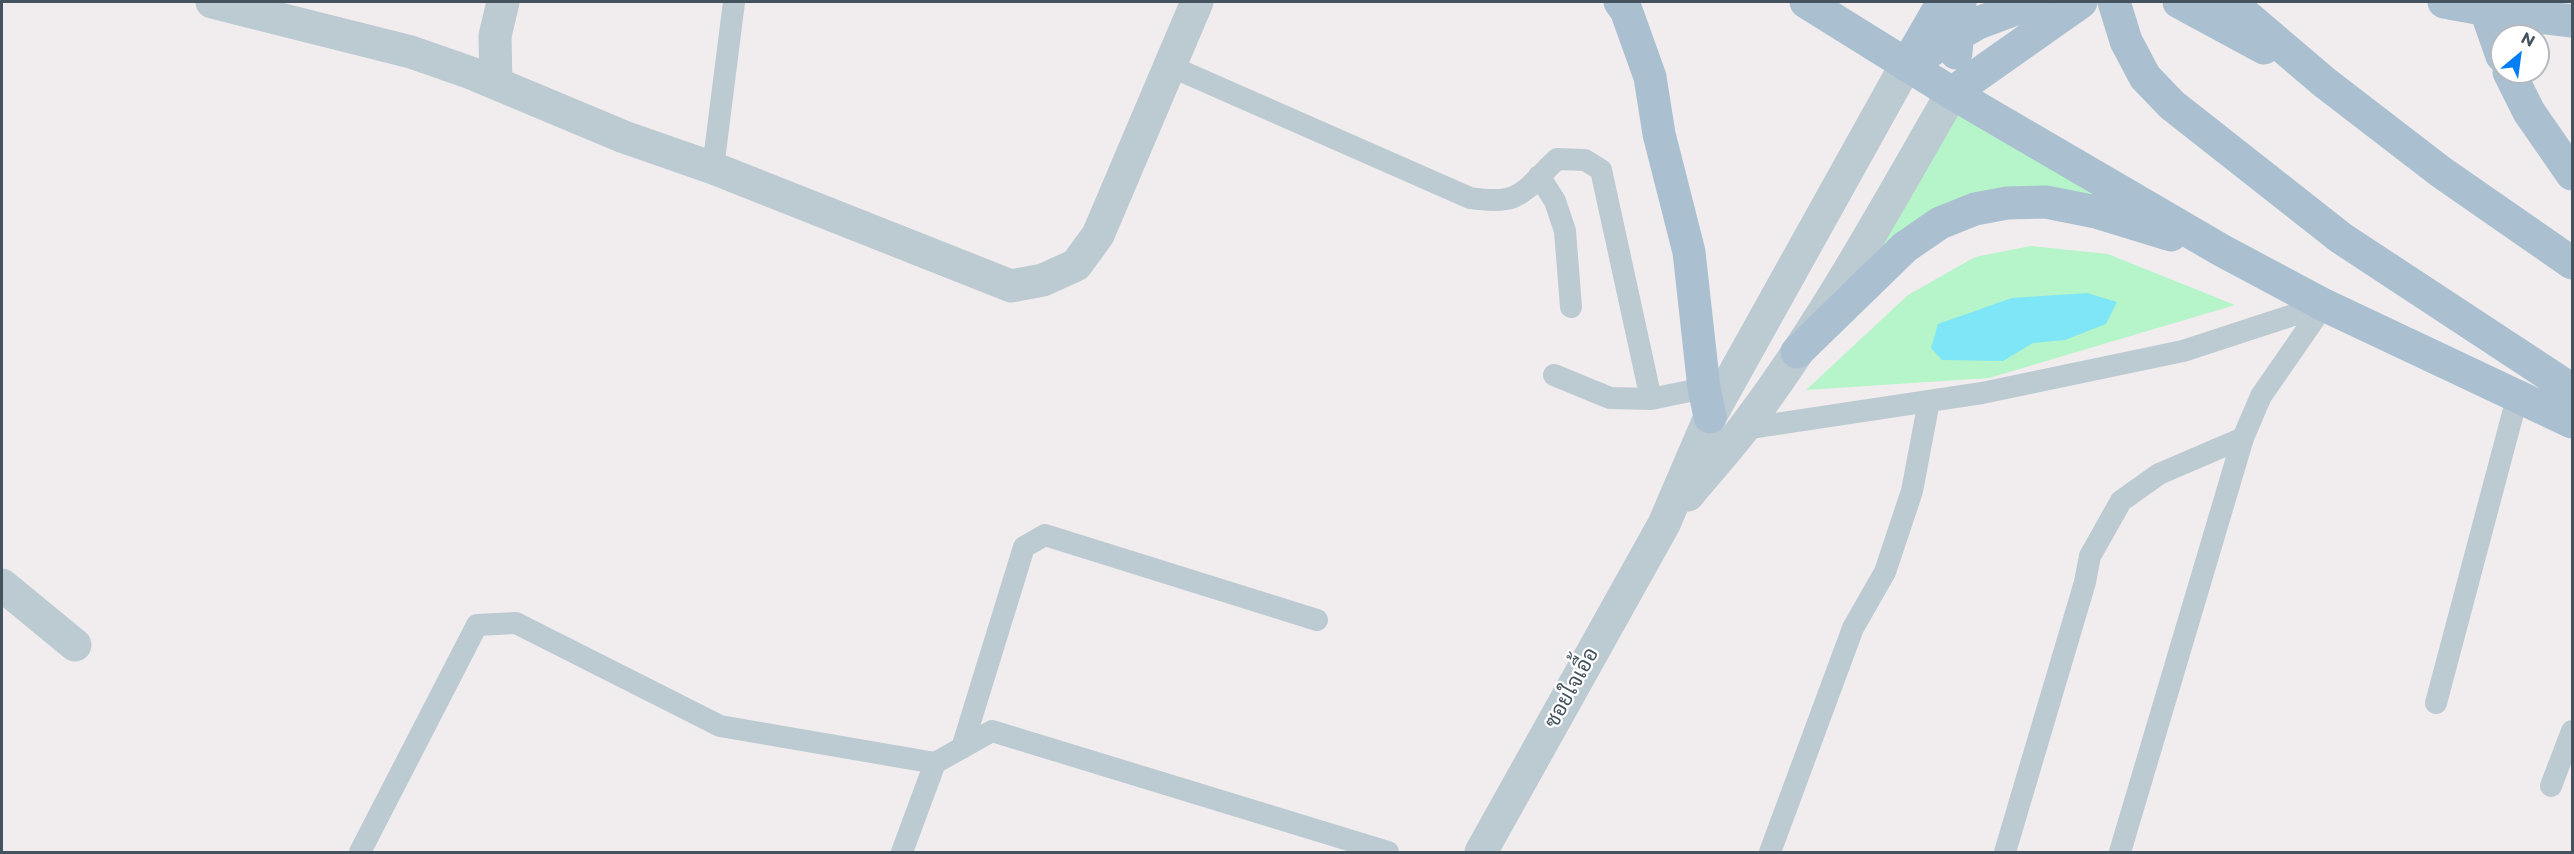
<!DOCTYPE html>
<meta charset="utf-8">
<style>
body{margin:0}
#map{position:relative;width:2574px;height:854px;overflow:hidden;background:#f1edee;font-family:Montserrat,sans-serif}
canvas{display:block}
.frame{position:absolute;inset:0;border:3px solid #44535e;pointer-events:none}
.north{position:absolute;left:2490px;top:24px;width:60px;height:60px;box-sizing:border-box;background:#fff;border:2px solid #b4babf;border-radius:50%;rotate:29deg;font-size:16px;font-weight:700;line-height:24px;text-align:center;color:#44535e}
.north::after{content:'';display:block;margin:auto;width:21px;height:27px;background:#037ef5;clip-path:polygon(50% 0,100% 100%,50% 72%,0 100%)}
</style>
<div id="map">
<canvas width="2574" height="854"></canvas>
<div class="frame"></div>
<div class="north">N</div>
</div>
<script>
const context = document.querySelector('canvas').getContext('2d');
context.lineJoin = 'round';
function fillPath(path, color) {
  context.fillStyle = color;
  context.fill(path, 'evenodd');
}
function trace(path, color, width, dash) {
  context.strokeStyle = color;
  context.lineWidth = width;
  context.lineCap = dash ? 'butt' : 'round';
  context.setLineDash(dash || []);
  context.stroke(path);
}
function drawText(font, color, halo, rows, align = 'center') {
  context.font = font + ' Montserrat,Sarabun,sans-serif';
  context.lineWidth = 4.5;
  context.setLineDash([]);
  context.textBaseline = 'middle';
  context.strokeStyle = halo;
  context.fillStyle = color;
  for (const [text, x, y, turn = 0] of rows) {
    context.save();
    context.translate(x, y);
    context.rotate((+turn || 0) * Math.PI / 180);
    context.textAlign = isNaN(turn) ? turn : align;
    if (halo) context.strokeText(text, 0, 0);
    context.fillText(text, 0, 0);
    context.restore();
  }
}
const green = new Path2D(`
 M 1956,107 L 2152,228 L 2019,199 L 1852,264 Z
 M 2031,246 L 2108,254 L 2235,305 L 1989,378 L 1806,390 L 1908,295 L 1975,257 Z`);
const water = new Path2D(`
 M 2087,293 L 2117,302 L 2106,324 L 2065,340 L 2033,343 L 2003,361 L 1942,360 L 1931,348 L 1938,324 L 2012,298 Z`);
const service = new Path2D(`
 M 1170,66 L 1470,198 C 1522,206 1522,192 1557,159 L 1585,160 L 1601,170 L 1651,399 L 1704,388
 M 713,168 L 734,2
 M 1539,176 L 1555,201 L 1565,231 L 1571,307
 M 1554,375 L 1610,398 L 1651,399
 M 1743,429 L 1982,393 L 2183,351 L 2324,305
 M 2436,703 L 2517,398
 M 962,748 L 1024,547 L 1045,535 L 1317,620
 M 2551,786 L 2572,731
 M 360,852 L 477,625 L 516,623 L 720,726 L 935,763 L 992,731 L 1388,852
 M 902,852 L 935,763
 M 1770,852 L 1853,628 L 1885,572 L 1912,491 L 1929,401
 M 2005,852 L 2085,582 L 2090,556 L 2121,501 L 2159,474 L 2243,438
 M 2120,852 L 2243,438 L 2261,396 L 2324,305`);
const minor = new Path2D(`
 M 212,2 L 411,52 L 471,73 L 624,137 L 713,168 L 1011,286 L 1043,280 L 1076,265 L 1098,235 L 1197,2
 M 496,83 L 495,36 L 503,2
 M 1688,495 C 1706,473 1726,451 1743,429 C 1823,324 1886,207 1952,93
 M 2,585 L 75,645
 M 1481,852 L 1664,524 L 1710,417 L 1906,65`);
const primary = new Path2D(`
 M 1620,2 L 1626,10 L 1650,77 L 1659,134 L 1689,252 L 1704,388 L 1710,417
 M 1806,2 L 1952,93 L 2221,250 L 2324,305 L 2572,422
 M 2114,2 L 2126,41 L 2145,77 L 2172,105 L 2341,238 L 2572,390
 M 2179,2 L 2264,48
 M 2230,2 L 2324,82 L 2441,172 L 2572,263
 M 2483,2 L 2502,56
 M 1956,53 L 1960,2
 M 1907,64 L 1943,2
 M 1906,65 L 1978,23 L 2034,2
 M 2509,72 L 2529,112 L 2572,174
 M 1952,93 L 2081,2
 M 1797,352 L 1905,247 L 1940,223 L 1975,209 L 2007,203 L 2046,202 L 2096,212 L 2171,235`);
const primaryBridge = new Path2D(`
 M 2444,2 L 2498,12 L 2572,21`);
const streetNames = [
 ["ซอยใจเอื้อ",1572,688,-61]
];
fillPath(green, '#b6f4ca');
fillPath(water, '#7ee6f6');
trace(service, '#bccad2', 22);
trace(minor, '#bccad2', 33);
trace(primary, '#aac0d0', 33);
trace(primaryBridge, '#aac0d0', 33);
drawText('21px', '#44535e', '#fff', streetNames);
</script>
